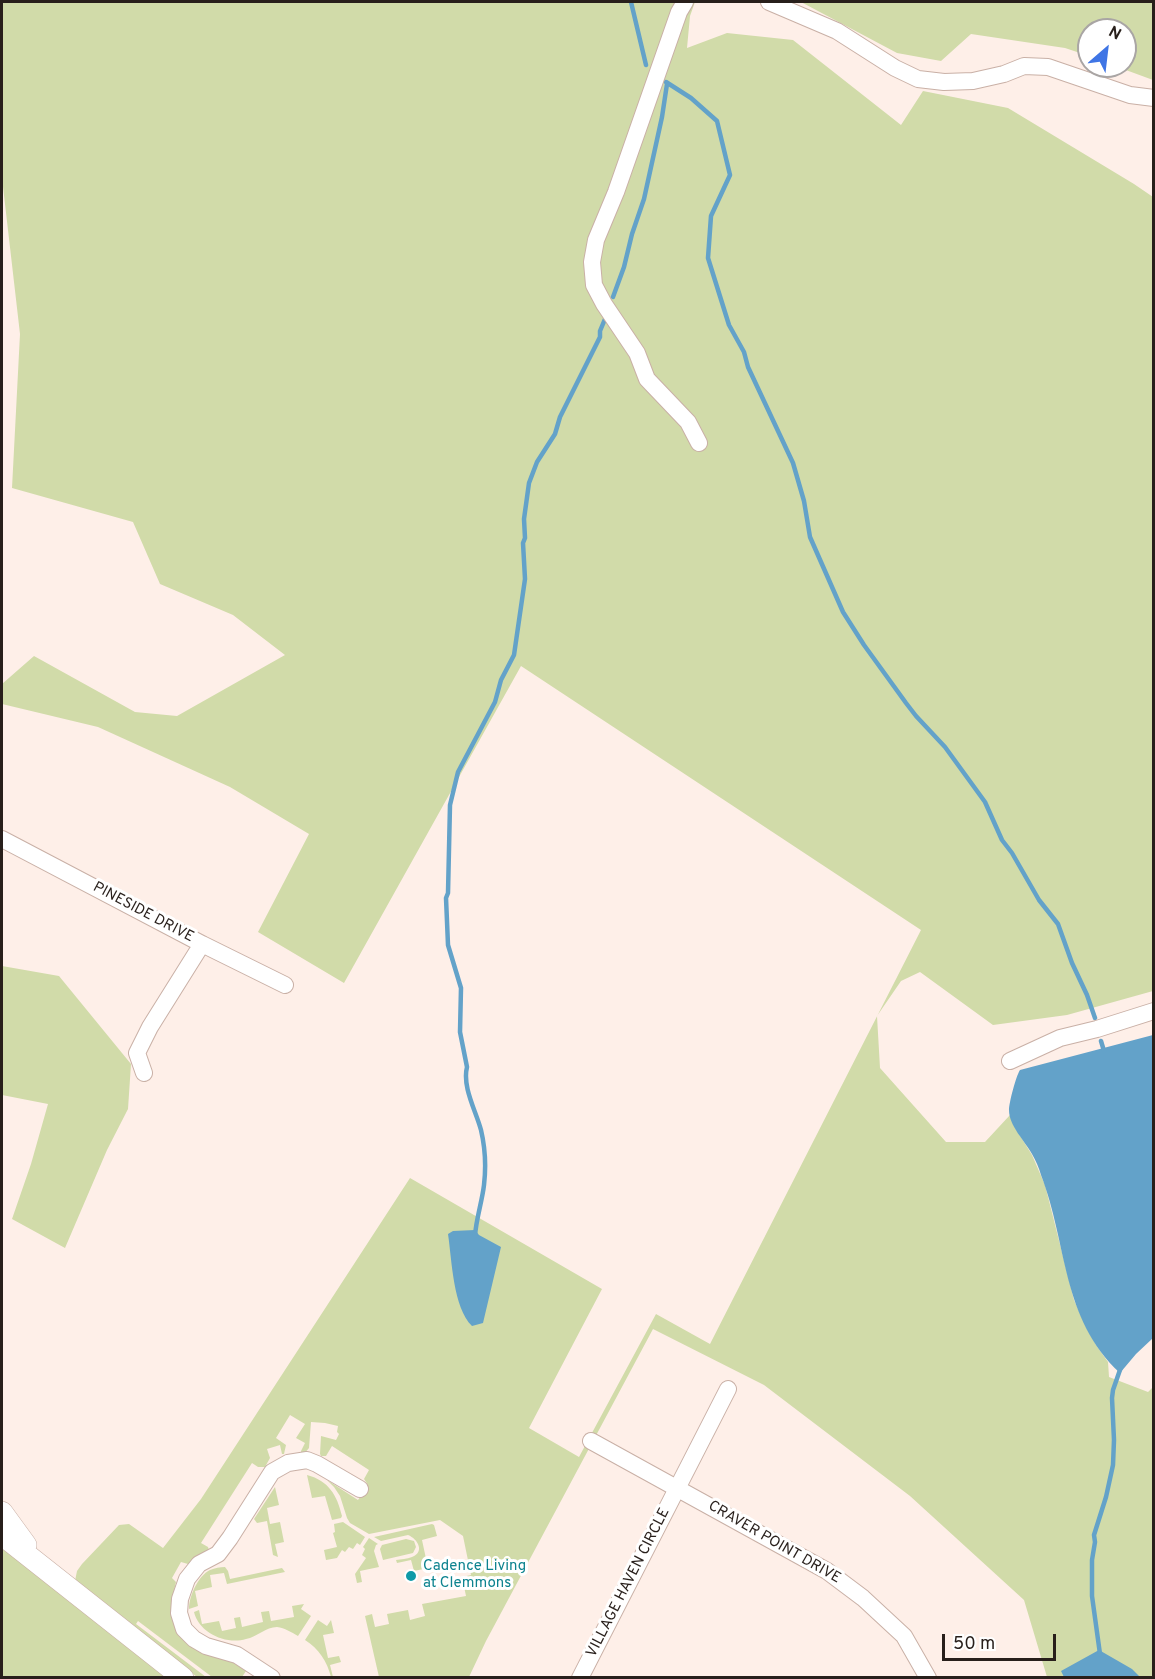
<!DOCTYPE html>
<style>
body{margin:0}
#map{position:relative;width:1155px;height:1679px;overflow:hidden;background:#feefe8;font-family:Overpass,sans-serif}
canvas{display:block}
.frame{position:absolute;inset:0;border:3px solid #281f1b;pointer-events:none}
.north{position:absolute;left:1077px;top:18px;width:60px;height:60px;box-sizing:border-box;background:#fff;border:2px solid #a9a5a4;border-radius:50%;rotate:28deg;font-size:16px;font-weight:700;line-height:24px;text-align:center;color:#281f1b}
.north::after{content:'';display:block;margin:auto;width:21px;height:27px;background:#3f75e5;clip-path:polygon(50% 0,100% 100%,50% 72%,0 100%)}
.scale{position:absolute;left:942px;top:1634px;width:114px;height:27px;box-sizing:border-box;border:3px solid #281f1b;border-top:0;padding-left:8px;font-size:18px;line-height:21px;white-space:nowrap;color:#281f1b;-webkit-text-stroke:4px #fff;paint-order:stroke}
</style>
<div id="map">
<canvas width="1155" height="1679"></canvas>
<div class="frame"></div>
<div class="north">N</div>
<div class="scale">50 m</div>
</div>
<script>
const context = document.querySelector('canvas').getContext('2d');
context.lineJoin = 'round';
function fillPath(path, color) {
  context.fillStyle = color;
  context.fill(path, 'evenodd');
}
function trace(path, color, width, dash) {
  context.strokeStyle = color;
  context.lineWidth = width;
  context.lineCap = dash ? 'butt' : 'round';
  context.setLineDash(dash || []);
  context.stroke(path);
}
function drawText(font, color, halo, rows, align = 'center') {
  context.font = font + ' Overpass,sans-serif';
  context.lineWidth = 6;
  context.setLineDash([]);
  context.textBaseline = 'middle';
  context.strokeStyle = halo;
  context.fillStyle = color;
  for (const [text, x, y, turn = 0] of rows) {
    context.save();
    context.translate(x, y);
    context.rotate((+turn || 0) * Math.PI / 180);
    context.textAlign = isNaN(turn) ? turn : align;
    if (halo) context.strokeText(text, 0, 0);
    context.fillText(text, 0, 0);
    context.restore();
  }
}
const green = new Path2D(`
 M 2,2 L 695,2 L 690,16 L 687,48 L 727,33 L 793,40 L 901,125 L 923,91 L 1008,108 L 1134,184 L 1153,197 L 1153,991 L 1067,1015 L 993,1025 L 920,972 L 901,981 L 877,1016 L 880,1068 L 946,1142 L 985,1142 L 1010,1115 L 1014,1126 L 1032,1155 L 1045,1185 L 1074,1300 L 1086,1327 L 1096,1345 L 1108,1362 L 1109,1377 L 1148,1392 L 1153,1387 L 1153,1677 L 1047,1677 L 1024,1600 L 910,1496 L 764,1385 L 653,1329 L 486,1641 L 469,1677 L 379,1677 L 365,1616 L 372,1614 L 375,1627 L 389,1624 L 387,1614 L 408,1610 L 410,1620 L 425,1616 L 422,1604 L 466,1596 L 462,1577 L 471,1575 L 463,1536 L 440,1520 L 369,1534 L 350,1523 L 347,1518 L 340,1496 L 334,1487 L 327,1480 L 358,1500 L 368,1485 L 364,1479 L 369,1470 L 332,1446 L 326,1456 L 321,1456 L 320,1454 L 321,1436 L 336,1440 L 339,1434 L 337,1432 L 338,1426 L 325,1423 L 311,1422 L 309,1448 L 304,1454 L 301,1454 L 301,1451 L 305,1443 L 296,1438 L 305,1424 L 290,1415 L 276,1438 L 286,1445 L 284,1454 L 282,1454 L 280,1445 L 267,1449 L 270,1458 L 265,1467 L 258,1467 L 252,1463 L 201,1543 L 208,1547 L 209,1550 L 188,1564 L 181,1562 L 172,1578 L 176,1582 L 172,1600 L 172,1613 L 201,1652 L 231,1661 L 246,1671 L 242,1677 L 212,1677 L 138,1621 L 136,1624 L 206,1677 L 197,1677 L 75,1581 L 77,1571 L 82,1564 L 119,1525 L 129,1524 L 163,1548 L 201,1499 L 410,1178 L 602,1289 L 529,1428 L 579,1457 L 656,1314 L 710,1344 L 921,930 L 521,666 L 344,983 L 258,932 L 309,834 L 230,787 L 98,727 L 2,704 L 2,684 L 34,656 L 135,712 L 177,716 L 285,655 L 233,615 L 160,584 L 133,522 L 12,488 L 20,334 L 2,178 Z
 M 801,2 L 1153,2 L 1153,80 L 1115,66 L 1125,66 L 1125,30 L 1089,30 L 1089,56 L 1065,48 L 971,34 L 941,61 L 897,53 Z
 M 2,966 L 59,976 L 131,1064 L 128,1109 L 107,1150 L 65,1248 L 12,1219 L 31,1164 L 48,1104 L 2,1095 Z
 M 307,1475 C 329,1481 337,1495 342,1516 L 341,1518 L 332,1520 L 325,1496 L 312,1498 Z
 M 275,1487 L 279,1505 L 267,1508 L 270,1524 L 280,1522 L 284,1542 L 275,1544 L 278,1557 L 273,1555 L 267,1521 L 257,1523 L 254,1519 Z
 M 343,1522 L 365,1537 L 360,1545 L 357,1543 L 353,1549 L 349,1547 L 345,1552 L 342,1550 L 337,1558 L 326,1560 L 324,1550 L 337,1547 L 333,1533 L 335,1532 L 334,1524 Z
 M 432,1524 L 434,1525 L 437,1536 L 422,1540 L 428,1568 L 414,1571 L 411,1560 L 397,1563 L 396,1560 C 401,1559 407,1559 412,1557 C 425,1552 418,1539 408,1535 L 381,1541 L 374,1537 Z
 M 369,1538 L 378,1544 L 376,1545 L 374,1551 L 379,1567 L 360,1571 L 362,1582 L 357,1583 L 355,1574 L 366,1558 L 362,1555 L 365,1549 L 363,1547 Z
 M 406,1539 L 414,1541 L 416,1547 L 413,1553 L 383,1560 L 380,1549 L 382,1545 Z
 M 2,1542 L 165,1677 L 2,1677 Z
 M 225,1567 L 228,1571 L 230,1579 L 282,1568 L 285,1572 L 227,1584 L 224,1573 L 210,1575 L 212,1587 L 195,1591 L 198,1606 L 189,1609 C 189,1596 198,1576 210,1570 C 215,1568 220,1567 225,1567 Z
 M 304,1604 L 301,1609 L 311,1616 L 298,1636 C 291,1632 285,1628 277,1627 C 266,1627 257,1637 246,1639 C 226,1645 199,1633 194,1612 L 199,1610 L 202,1624 L 219,1621 L 222,1631 L 236,1628 L 234,1618 L 240,1617 L 242,1627 L 263,1622 L 261,1612 L 269,1611 L 271,1621 L 294,1617 L 292,1606 Z
 M 318,1620 L 327,1626 L 331,1620 L 334,1633 L 323,1635 L 328,1658 L 339,1656 L 341,1662 L 330,1665 L 333,1677 L 331,1677 C 327,1661 319,1649 305,1640 Z`);
const water = new Path2D(`
 M 1153,1035 L 1153,1338 L 1136,1354 L 1120,1373 C 1061,1318 1068,1245 1041,1175 C 1039,1168 1036,1161 1032,1154 C 1025,1141 1009,1126 1009,1110 C 1009,1103 1016,1076 1020,1070 Z
 M 475,1230 L 479,1235 L 501,1247 L 483,1323 L 472,1326 C 453,1307 452,1261 448,1234 L 453,1231 Z
 M 1099,1650 L 1132,1669 L 1140,1677 L 1064,1677 L 1061,1671 Z`);
const stream = new Path2D(`
 M 631,2 L 646,65
 M 666,82 L 691,98 L 717,121 L 730,175 L 711,216 L 708,258 L 729,325 L 744,352 L 748,367 L 793,463 L 804,501 L 810,537 L 843,612 L 864,645 L 906,703 L 916,716 L 945,747 L 985,802 L 1002,840 L 1012,853 L 1039,900 L 1058,924 L 1072,963 L 1087,995 L 1095,1018
 M 613,297 L 624,267 L 632,234 L 644,199 L 662,117 L 667,84
 M 1101,1041 L 1104,1051
 M 475,1236 C 476,1219 482,1202 484,1185 C 486,1168 485,1147 481,1130 C 476,1111 462,1087 467,1067 L 460,1032 L 461,988 L 448,945 L 446,898 L 448,893 L 450,805 L 458,772 L 495,702 L 501,680 L 514,655 L 525,579 L 523,543 L 525,538 L 524,519 L 529,483 L 537,462 L 555,434 L 560,417 L 600,337 L 600,331 L 605,319
 M 1100,1654 L 1092,1596 L 1092,1560 L 1095,1542 L 1094,1535 L 1106,1497 L 1113,1465 L 1114,1440 L 1112,1398 L 1113,1390 L 1121,1367`);
const minor = new Path2D(`
 M 685,2 L 679,12 L 616,192 L 596,240 L 592,262 L 594,285 L 604,304 L 637,353 L 647,379 L 688,422 L 699,443
 M 769,2 L 837,31 L 895,68 L 918,79 L 944,82 L 973,81 L 1004,74 L 1024,66 L 1048,67 L 1130,95 L 1154,98
 M 2,839 L 202,944 L 285,985
 M 1010,1061 L 1060,1038 L 1097,1029 L 1154,1011
 M 144,1073 L 137,1053 L 150,1027 L 202,944
 M 591,1441 L 827,1571 L 863,1598 L 904,1636 L 928,1678
 M 272,1678 L 237,1655 L 206,1646 L 194,1639 L 184,1629 L 179,1613 L 180,1599 L 187,1579 L 199,1564 L 218,1554 L 230,1538 L 272,1472 L 288,1463 L 307,1460 L 317,1464 L 360,1489
 M 580,1678 L 728,1389`);
const major = new Path2D(`
 M 2,1512 L 26,1545
 M 2,1535 L 183,1678`);
const markers = [
 [411,1576,6,"#0f9aa8"]
];
const streetNames = [
 ["PINESIDE DRIVE",143,913,28],
 ["CRAVER POINT DRIVE",774,1543,30],
 ["VILLAGE HAVEN CIRCLE",629,1583,-63]
];
const cultureNames = [
 ["Cadence Living",423,1567],
 ["at Clemmons",423,1584]
];
fillPath(green, '#d1dba9');
fillPath(water, '#63a2c9');
trace(stream, '#63a2c9', 4.5);
trace(minor, '#c9b0a6', 18);
trace(major, '#c9b0a6', 22);
trace(minor, '#fff', 16);
trace(major, '#fff', 21);
for (const [x, y, r, color] of markers) {
  const dot = new Path2D();
  dot.arc(x, y, r, 0, 2 * Math.PI);
  context.fillStyle = color;
  context.fill(dot);
  trace(dot, '#fff', 2);
}
drawText('15px', '#281f1b', '#fff', streetNames);
drawText('15px', '#0d838f', '#fff', cultureNames, 'left');
</script>
